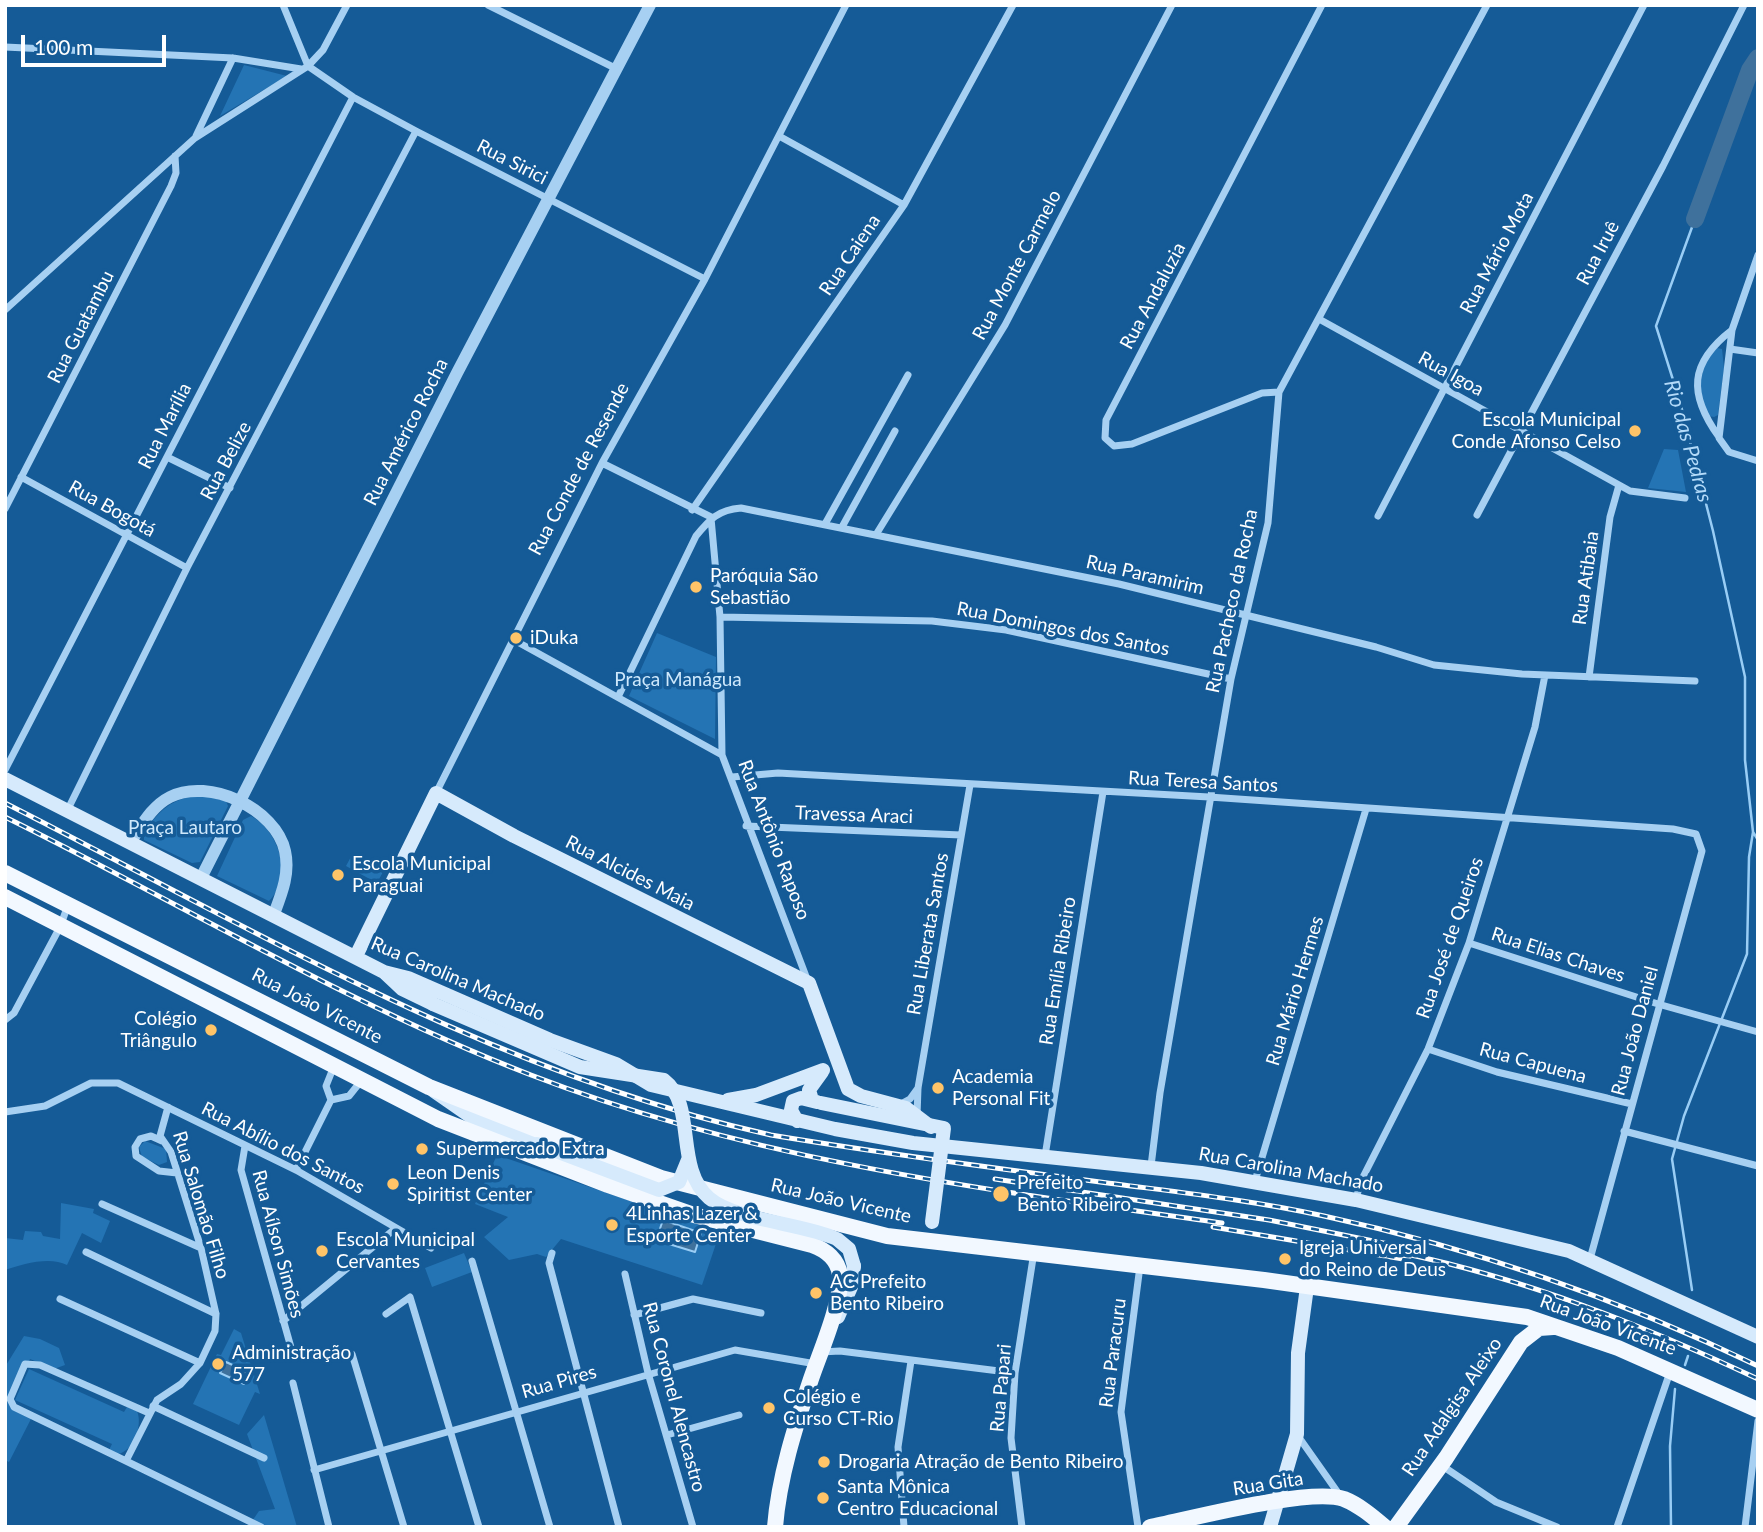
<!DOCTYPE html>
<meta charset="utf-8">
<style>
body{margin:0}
#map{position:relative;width:1763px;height:1532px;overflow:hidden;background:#155b97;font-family:Lato,sans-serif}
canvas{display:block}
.frame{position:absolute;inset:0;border:7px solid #fff;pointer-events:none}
.scale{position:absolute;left:21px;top:35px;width:145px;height:32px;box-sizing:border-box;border:4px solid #fff;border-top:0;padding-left:9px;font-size:21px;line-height:24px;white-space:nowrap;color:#fff;-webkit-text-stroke:5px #155b97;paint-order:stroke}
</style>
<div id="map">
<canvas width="1763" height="1532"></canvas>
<div class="frame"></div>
<div class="scale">100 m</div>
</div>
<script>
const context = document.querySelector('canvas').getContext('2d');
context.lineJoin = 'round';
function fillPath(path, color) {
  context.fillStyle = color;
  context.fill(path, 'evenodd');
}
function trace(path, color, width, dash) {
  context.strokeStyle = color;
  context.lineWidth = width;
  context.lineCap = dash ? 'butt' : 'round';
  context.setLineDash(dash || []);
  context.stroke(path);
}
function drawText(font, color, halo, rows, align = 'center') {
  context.font = font + ' Lato,sans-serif';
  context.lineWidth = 7;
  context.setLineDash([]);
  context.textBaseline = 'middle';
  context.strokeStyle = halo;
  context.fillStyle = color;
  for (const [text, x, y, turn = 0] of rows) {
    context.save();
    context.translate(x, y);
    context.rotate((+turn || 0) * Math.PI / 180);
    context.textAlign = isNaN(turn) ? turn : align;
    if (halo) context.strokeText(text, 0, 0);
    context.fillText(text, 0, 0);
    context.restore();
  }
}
const green = new Path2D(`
 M 244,65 L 287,76 L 220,116 Z
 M 1717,348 L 1722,349 L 1724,368 L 1718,415 L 1714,417 L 1709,416 C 1696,393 1698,367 1717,348 Z
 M 1664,449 L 1678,450 L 1686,492 L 1648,488 Z
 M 657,633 L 716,657 L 715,739 L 629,696 Z
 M 199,795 L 226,801 L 228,806 L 200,862 L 192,863 L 144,840 L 144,832 C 160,810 171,799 199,795 Z
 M 251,816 C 279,831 294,877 269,901 L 217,876 L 243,820 Z
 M 353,853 L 384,870 L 377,883 L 346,866 Z
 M 145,1141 L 166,1149 L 167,1162 L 159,1165 L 142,1157 L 139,1147 Z
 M 497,1155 L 720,1232 L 702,1285 L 561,1239 L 546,1257 L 537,1254 L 509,1260 L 484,1237 L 508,1217 L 475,1204 Z
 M 61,1203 L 94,1209 L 93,1213 L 110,1221 L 101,1243 L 82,1233 L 67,1265 C 50,1256 22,1264 5,1270 L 5,1238 L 23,1240 L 25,1231 L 41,1232 L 43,1236 L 60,1239 Z
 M 464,1253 L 472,1272 L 432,1287 L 425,1268 Z
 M 234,1329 L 241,1333 L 260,1394 L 255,1392 L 239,1425 L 193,1404 L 217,1354 L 221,1355 Z
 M 24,1336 L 40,1339 L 59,1348 L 65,1365 L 54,1369 L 30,1359 L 11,1399 L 22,1412 L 32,1417 L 9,1462 L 5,1460 L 5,1367 Z
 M 29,1369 L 124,1412 L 127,1407 L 137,1411 C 143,1425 134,1451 118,1454 L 109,1450 L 112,1444 L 15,1400 Z
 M 264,1415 L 297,1527 L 248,1527 L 259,1511 L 275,1509 L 247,1434 Z`);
const water = new Path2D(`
 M 663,1220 L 701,1233 L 695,1252 L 656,1240 Z
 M 226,1362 L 250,1373 L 244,1384 L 220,1373 Z`);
const stream = new Path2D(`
 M 1695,219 L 1656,326 L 1680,402 L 1713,531 L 1745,677 L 1745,760 L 1753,832 L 1758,840
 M 1692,1290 L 1672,1159 L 1684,1116 L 1747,954 L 1749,857 L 1753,832
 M 1685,1365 L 1688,1356
 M 1671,1527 L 1670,1446 L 1675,1389`);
const river = new Path2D(`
 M 1695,219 L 1750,70 L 1758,58`);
const minor = new Path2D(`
 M 283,5 L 308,66
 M 488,5 L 617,69
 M 5,47 L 233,58 L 301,69
 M 308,66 L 353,97 L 416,131 L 705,279
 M 196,136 L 233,58
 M 779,136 L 904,205
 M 1758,255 L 1732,330 L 1719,438 L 1729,452 L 1758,461
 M 5,310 L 195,138 L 308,66 L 323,50 L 347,5
 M 1319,319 L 1630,491 L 1685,498
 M 1730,349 L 1758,353
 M 1279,392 L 1262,393 L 1132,444 L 1114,446 L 1105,438 L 1106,420 L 1322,5
 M 1719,437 C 1688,394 1689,363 1732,330
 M 167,457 L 230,488
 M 602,463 L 711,517
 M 21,477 L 187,568
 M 5,509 L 171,186 L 176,173 L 175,156
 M 692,510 L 904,205 L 1013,5
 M 1477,515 L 1663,166 L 1744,5
 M 1378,516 L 1644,5
 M 711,518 L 720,617 L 722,755
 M 825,524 L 908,375
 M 842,527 L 895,431
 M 877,533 L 1005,325 L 1172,5
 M 720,617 L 932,621 L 1006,630 L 1231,679
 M 514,640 L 722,755 L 807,979
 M 1589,677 L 1610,517 L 1619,485
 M 618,697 L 696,536 C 710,519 718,510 741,508 L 1119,584 L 1376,647 L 1434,665 L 1522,674 L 1695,681
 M 5,770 L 353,97
 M 732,777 L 778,773 L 1209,797 L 1673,829 L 1696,834 L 1702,851 L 1590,1259
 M 436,793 L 602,463 L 705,279 L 846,5
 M 68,809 L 187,568 L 416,131
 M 746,826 L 961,835
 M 1469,943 L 1658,1004 L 1758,1032
 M 5,1020 L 14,1013 L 60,927 L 68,905
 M 1428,1049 L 1497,1072 L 1632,1104
 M 331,1100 L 349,1096 L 361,1081
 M 331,1100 L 326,1086 L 334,1066
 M 899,1105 L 910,1099 L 918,1088
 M 168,1107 L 160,1136 L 171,1152 L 201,1248 L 216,1314 L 215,1331 L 200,1363 L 181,1384 L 157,1400 L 126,1461 L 261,1527
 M 5,1112 L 45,1106 L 91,1083 L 118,1083 L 296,1170 L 431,1248
 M 917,1116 L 918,1088 L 970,785
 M 1624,1131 L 1758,1166
 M 162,1141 L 151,1136 L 140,1139 L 135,1147 L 136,1156 L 159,1171 L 177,1173
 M 245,1146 L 241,1170 L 292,1351
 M 1045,1156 L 1103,792
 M 1151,1166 L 1160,1093 L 1231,679 L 1268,523 L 1279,392 L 1487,5
 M 296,1170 L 331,1100
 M 1255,1181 L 1366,809
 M 1356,1200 L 1360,1183 L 1428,1049 L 1469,943 L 1535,727 L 1545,675
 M 102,1204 L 201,1248
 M 86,1252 L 216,1314
 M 552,1253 L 549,1263 L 619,1527
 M 472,1261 L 550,1527
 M 625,1274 L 648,1373 L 693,1527
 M 1307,1286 L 1310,1266
 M 60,1299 L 200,1363
 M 386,1314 L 410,1297 L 479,1527
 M 634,1315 L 693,1299 L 761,1313
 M 283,1321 L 396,1228
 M 821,1352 L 840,1351 L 1015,1373
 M 352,1354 L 404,1527
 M 293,1383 L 329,1527
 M 153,1406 L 264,1458
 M 667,1435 L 739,1415
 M 1298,1436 L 1341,1497
 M 126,1461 L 14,1407 L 10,1399 L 25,1364 L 40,1365 L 149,1413
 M 1441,1465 L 1496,1502 L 1557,1527
 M 314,1470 L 735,1350 L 816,1364
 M 904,1527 L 898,1447 L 911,1361
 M 1022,1527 L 1011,1438 L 1015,1373 L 1034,1252
 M 1138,1527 L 1121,1412 L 1140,1266
 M 1617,1527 L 1670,1372
 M 1745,1527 L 1758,1421`);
const tertiary = new Path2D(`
 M 131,841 C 142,825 152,806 170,797 C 209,777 276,809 285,851 C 290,873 282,893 274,914
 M 201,878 L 457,373 L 650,5`);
const secondary = new Path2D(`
 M 5,779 L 384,972 L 408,978 L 550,1040 L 616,1064 L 651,1085 L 835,1129 L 913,1143 L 1201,1173 L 1356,1200 L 1569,1251 L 1758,1337
 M 356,956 L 436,793 L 514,836 L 809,983 L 848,1089 L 861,1096 L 906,1108 L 931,1127
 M 385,973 L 402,989 L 433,1004
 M 434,1091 L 470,1116 L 537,1144
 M 728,1100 L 756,1095 L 823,1070
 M 812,1100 L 809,1090 L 822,1072
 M 797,1121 L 791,1110 L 793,1101 L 801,1098 L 817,1102
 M 838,1317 L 851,1287 L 854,1266
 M 1270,1527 L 1297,1434 L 1298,1353 L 1307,1287`);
const primary = new Path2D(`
 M 5,873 L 429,1087 L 661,1178 L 887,1236 L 1264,1280 L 1527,1317 L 1618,1348 L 1758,1410
 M 5,897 L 438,1119 L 608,1185 L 694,1215 L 812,1245 C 826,1250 838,1260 840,1275 C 843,1300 819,1355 811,1379 C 795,1427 779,1477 775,1527
 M 1150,1527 C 1190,1519 1310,1487 1344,1499 C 1359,1505 1372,1516 1385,1527
 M 1396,1527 L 1446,1458 L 1521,1342 L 1539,1328 L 1553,1327`);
const rail = new Path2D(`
 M 5,803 C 255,930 495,1074 771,1135 C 885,1154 1001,1169 1116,1184 C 1185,1193 1256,1201 1324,1216 C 1473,1248 1621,1300 1758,1366
 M 5,817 C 178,902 351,1006 531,1075 C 753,1161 988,1190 1222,1223
 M 995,1179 L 1269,1220 L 1413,1249
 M 1213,1227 L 1409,1260
 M 1402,1253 C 1526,1279 1643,1325 1758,1379`);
const secondaryBridge = new Path2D(`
 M 433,1004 L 580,1067 L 664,1080 C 697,1105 674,1168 709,1198 C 736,1221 803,1223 837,1239 L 849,1249 L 854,1266
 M 821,1103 L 944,1128 L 932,1222
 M 537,1144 L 659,1190 L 679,1182 L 688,1160`);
const markers = [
 [1635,431,7,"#ffc468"],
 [696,587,7,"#ffc468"],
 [516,638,7,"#ffc468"],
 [338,875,7,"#ffc468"],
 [211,1030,7,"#ffc468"],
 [938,1088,7,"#ffc468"],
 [422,1149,7,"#ffc468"],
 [393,1184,7,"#ffc468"],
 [1001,1194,9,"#ffc468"],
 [612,1225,7,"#ffc468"],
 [322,1251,7,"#ffc468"],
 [1285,1259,7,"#ffc468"],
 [816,1293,7,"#ffc468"],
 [218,1364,7,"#ffc468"],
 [769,1408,7,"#ffc468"],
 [824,1462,7,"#ffc468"],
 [823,1498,7,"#ffc468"]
];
const streetNames = [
 ["Rua Sirici",512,162,27],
 ["Rua Mário Mota",1497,253,-62],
 ["Rua Iruê",1598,253,-62],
 ["Rua Caiena",850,255,-56],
 ["Rua Monte Carmelo",1017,265,-62],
 ["Rua Andaluzia",1153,296,-62],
 ["Rua Guatambu",81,327,-63],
 ["Rua Igoa",1451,374,29],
 ["Rua Marília",165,426,-63],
 ["Rua Américo Rocha",406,432,-63],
 ["Rua Belize",226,461,-62],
 ["Rua Conde de Resende",579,469,-62],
 ["Rua Bogotá",112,509,29],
 ["Rua Paramirim",1145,575,13],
 ["Rua Atibaia",1586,578,-82],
 ["Rua Pacheco da Rocha",1232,601,-78],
 ["Rua Domingos dos Santos",1063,629,11],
 ["Rua Teresa Santos",1203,782,3],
 ["Travessa Araci",854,815,2],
 ["Rua Antônio Raposo",774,840,69],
 ["Rua Alcides Maia",630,873,27],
 ["Rua Liberata Santos",928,934,-80],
 ["Rua José de Queiros",1450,938,-71],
 ["Rua Elias Chaves",1558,955,18],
 ["Rua Emília Ribeiro",1058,971,-81],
 ["Rua Carolina Machado",458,979,23],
 ["Rua Mário Hermes",1295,991,-73],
 ["Rua João Vicente",317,1006,27],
 ["Rua João Daniel",1635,1031,-75],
 ["Rua Capuena",1533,1063,15],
 ["Rua Abílio dos Santos",283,1148,27],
 ["Rua Carolina Machado",1291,1170,10],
 ["Rua João Vicente",841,1201,13],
 ["Rua Salomão Filho",201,1205,73],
 ["Rua Aílson Simões",278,1244,75],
 ["Rua João Vicente",1608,1325,20],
 ["Rua Paracuru",1113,1353,-83],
 ["Rua Pires",559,1382,-16],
 ["Rua Papari",1001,1388,-85],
 ["Rua Coronel Alencastro",674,1397,75],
 ["Rua Adalgisa Aleixo",1452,1407,-56],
 ["Rua Gita",1268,1484,-9]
];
const poiNames = [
 ["Escola Municipal",1621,420,"right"],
 ["Conde Afonso Celso",1621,442,"right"],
 ["Paróquia São",710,576],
 ["Sebastião",710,598],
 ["iDuka",530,638],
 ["Escola Municipal",352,864],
 ["Paraguai",352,886],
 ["Colégio",197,1019,"right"],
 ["Triângulo",197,1041,"right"],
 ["Academia",952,1077],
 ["Personal Fit",952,1099],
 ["Supermercado Extra",436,1149],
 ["Leon Denis",407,1173],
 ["Spiritist Center",407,1195],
 ["Prefeito",1017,1183],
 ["Bento Ribeiro",1017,1205],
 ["4Linhas Lazer &",626,1214],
 ["Esporte Center",626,1236],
 ["Escola Municipal",336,1240],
 ["Cervantes",336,1262],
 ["Igreja Universal",1299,1248],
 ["do Reino de Deus",1299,1270],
 ["AC Prefeito",830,1282],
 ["Bento Ribeiro",830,1304],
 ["Administração",232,1353],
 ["577",232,1375],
 ["Colégio e",783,1397],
 ["Curso CT-Rio",783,1419],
 ["Drogaria Atração de Bento Ribeiro",838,1462],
 ["Santa Mônica",837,1487],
 ["Centro Educacional",837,1509]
];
const parkNames = [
 ["Praça Manágua",678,680],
 ["Praça Lautaro",185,828]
];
const waterNames = [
 ["Rio das Pedras",1688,441,74]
];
fillPath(green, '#2474b4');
fillPath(water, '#3f719c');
trace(water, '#99cdf5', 2);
trace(stream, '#99cdf5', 2.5);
trace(river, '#3f719c', 18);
trace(minor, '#a7d0f2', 7);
trace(tertiary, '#a7d0f2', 12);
trace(secondary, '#d6eafc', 14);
trace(primary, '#f2f8ff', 16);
trace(rail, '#fff', 5);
trace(rail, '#155b97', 2.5, [8]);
trace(secondaryBridge, '#d6eafc', 14);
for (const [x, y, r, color] of markers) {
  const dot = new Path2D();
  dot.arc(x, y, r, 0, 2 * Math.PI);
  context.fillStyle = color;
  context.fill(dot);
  trace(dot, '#155b97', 2.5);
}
drawText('19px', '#fff', '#155b97', streetNames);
drawText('19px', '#fff', '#155b97', poiNames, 'left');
drawText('19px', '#cee8fc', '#155b97', parkNames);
drawText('italic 21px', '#b3daf9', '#155b97', waterNames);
</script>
